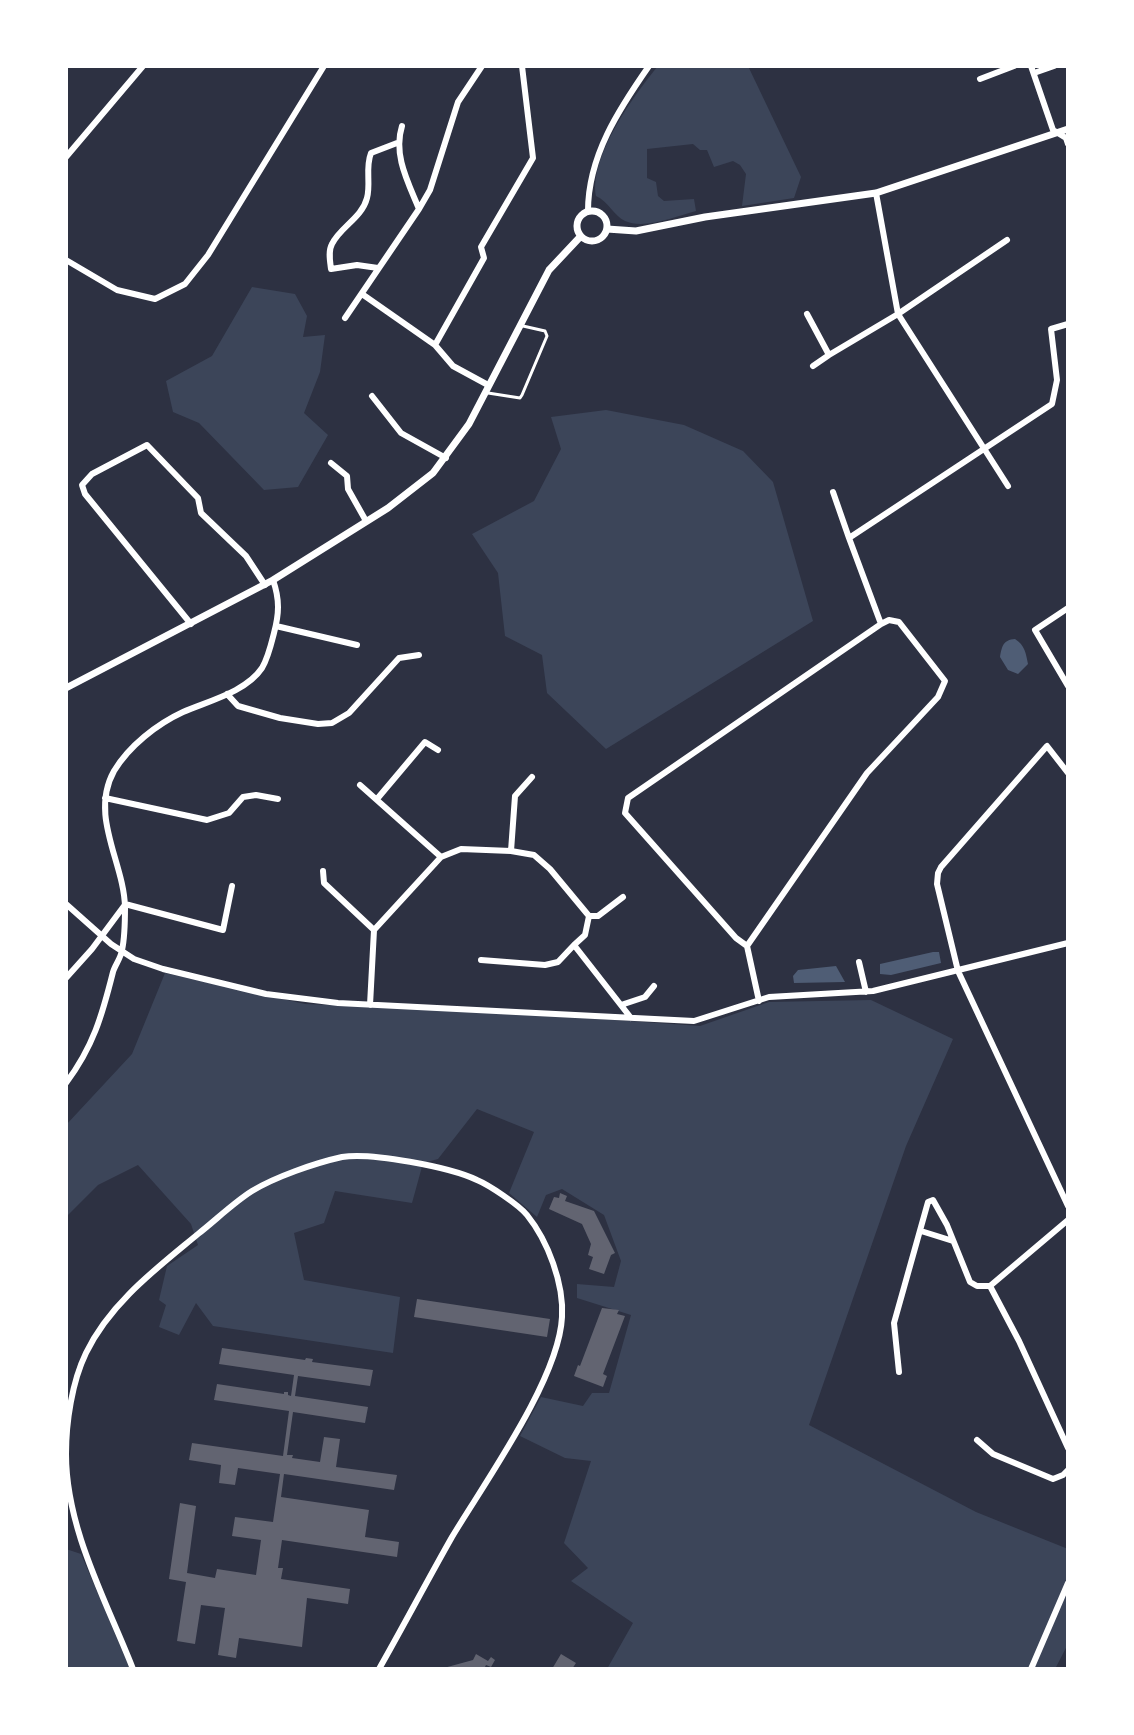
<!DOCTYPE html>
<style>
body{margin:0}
#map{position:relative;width:1134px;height:1735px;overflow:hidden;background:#2d3142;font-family:"Fira Sans Condensed",sans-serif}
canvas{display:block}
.frame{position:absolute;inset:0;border:68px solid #fff;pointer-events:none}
</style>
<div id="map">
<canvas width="1134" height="1735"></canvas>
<div class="frame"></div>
</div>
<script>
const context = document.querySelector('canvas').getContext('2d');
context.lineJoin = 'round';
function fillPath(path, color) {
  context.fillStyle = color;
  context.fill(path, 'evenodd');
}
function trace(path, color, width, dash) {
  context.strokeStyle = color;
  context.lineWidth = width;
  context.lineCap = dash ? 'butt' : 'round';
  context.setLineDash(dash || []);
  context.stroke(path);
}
const green = new Path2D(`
 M 658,66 L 748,66 L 801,177 L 794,198 L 742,206 L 746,174 L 740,165 L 733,161 L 714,167 L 707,150 L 700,150 L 693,144 L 647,149 L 647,178 L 656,182 L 658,196 L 664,201 L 694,199 L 696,211 C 676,216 645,230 625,221 C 614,216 609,202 596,196 C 589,157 634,95 658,66 Z
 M 252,287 L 295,294 L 307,316 L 303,337 L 325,335 L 320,372 L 304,413 L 328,435 L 298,487 L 264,490 L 199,423 L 173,412 L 166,381 L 212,356 Z
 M 606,410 L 684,425 L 743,451 L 773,482 L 813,621 L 606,749 L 547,693 L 542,655 L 505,636 L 498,573 L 472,534 L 534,501 L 561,449 L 551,417 Z
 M 165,973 L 305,1004 L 502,1012 L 700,1026 L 769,1002 L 871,1000 L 953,1039 L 906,1146 L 809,1425 L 976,1512 L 1068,1549 L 1068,1644 L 1055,1669 L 607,1669 L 633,1623 L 571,1581 L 588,1568 L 564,1543 L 591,1461 L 565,1458 L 520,1436 L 541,1397 L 583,1406 L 592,1393 L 609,1393 L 631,1315 L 577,1298 L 577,1284 L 614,1287 L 621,1261 L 604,1215 L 562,1189 L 546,1195 L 537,1217 L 509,1193 L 534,1132 L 477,1109 L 438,1159 L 423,1163 L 412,1203 L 335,1191 L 324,1223 L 294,1233 L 304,1280 L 400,1297 L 393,1353 L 213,1326 L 196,1303 L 179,1335 L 159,1327 L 166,1305 L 159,1300 L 167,1266 L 198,1245 L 191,1224 L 138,1165 L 98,1185 L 66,1217 L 66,1125 L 132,1054 Z
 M 66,1549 L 81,1554 L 130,1669 L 66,1669 Z`);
const water = new Path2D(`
 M 1015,639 C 1025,645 1026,654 1028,664 L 1018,674 L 1008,670 L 1000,657 C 1002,646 1003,640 1015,639 Z
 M 933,952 L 939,952 L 941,963 L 891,975 L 880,974 L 880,964 Z
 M 836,966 L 845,982 L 794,983 L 793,976 L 798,970 Z`);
const building = new Path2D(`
 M 560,1193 L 567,1196 L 565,1201 L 594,1211 L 615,1253 L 611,1255 L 604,1274 L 589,1269 L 593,1257 L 588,1255 L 591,1244 L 582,1224 L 549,1209 L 554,1197 L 559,1198 Z
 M 417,1299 L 550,1319 L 547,1337 L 414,1317 Z
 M 602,1308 L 619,1310 L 617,1314 L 625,1316 L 603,1374 L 607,1376 L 603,1387 L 574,1376 L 578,1365 L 580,1366 Z
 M 222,1348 L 305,1360 L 306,1358 L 313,1359 L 312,1362 L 373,1370 L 370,1386 L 298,1376 L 295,1396 L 368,1407 L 365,1423 L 293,1412 L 287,1455 L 293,1455 L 292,1458 L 320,1462 L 324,1437 L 340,1439 L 336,1467 L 397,1475 L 394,1490 L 284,1474 L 281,1497 L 369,1510 L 365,1537 L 399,1542 L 397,1557 L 282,1540 L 278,1568 L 283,1568 L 281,1579 L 350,1589 L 348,1604 L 307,1598 L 302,1647 L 239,1638 L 236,1658 L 218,1655 L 225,1608 L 201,1605 L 195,1644 L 177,1641 L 186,1582 L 169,1579 L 180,1503 L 196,1506 L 187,1573 L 215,1578 L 217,1569 L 256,1575 L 261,1540 L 232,1536 L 235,1517 L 273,1522 L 280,1474 L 238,1468 L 235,1485 L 219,1483 L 221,1465 L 189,1460 L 192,1443 L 283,1456 L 289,1411 L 214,1400 L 217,1384 L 284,1394 L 284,1392 L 288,1392 L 288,1395 L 291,1396 L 294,1375 L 219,1364 Z
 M 476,1654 L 488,1661 L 491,1657 L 495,1660 L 491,1667 L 486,1665 L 484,1669 L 440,1669 L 473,1660 Z
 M 561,1654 L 576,1663 L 572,1669 L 552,1669 Z`);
const service = new Path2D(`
 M 488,393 L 520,398 L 522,395 L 547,336 L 545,331 L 523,326`);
const minor = new Path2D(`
 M 1031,66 L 1053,130 L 1066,138 L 1068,144
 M 1034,73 L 1054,66
 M 980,79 L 1014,66
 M 402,126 C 393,155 408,182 419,209
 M 66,157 L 143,66
 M 876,193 L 898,314 L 1008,486
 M 588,211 C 588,156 619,109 649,66
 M 66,260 L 117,290 L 155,299 L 185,284 L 208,255 L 324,66
 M 378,268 L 357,265 L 331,269 C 330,261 328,251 332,244 C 340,227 362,218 367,198 C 371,183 365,168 371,153 L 397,143
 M 362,294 L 435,345 L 453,366 L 488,385
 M 807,314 L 829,355 L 898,314 L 1007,240
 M 345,318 L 419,209 L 430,190 L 458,102 L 482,66
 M 435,345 L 484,258 L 481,247 L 533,158 L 522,66
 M 813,366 L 829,355
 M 372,396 L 401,433 L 446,458
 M 331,463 L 347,476 L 348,489 L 366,521
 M 833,492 L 849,538
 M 1068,608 L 1035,630 L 1068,686
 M 191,624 L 85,494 L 82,485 L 92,474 L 147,445 L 198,498 L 201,513 L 246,556 L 265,585
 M 881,624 L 849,538 L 1052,404 L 1057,380 L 1051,329 L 1068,324
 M 276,626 L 357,645
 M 227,694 L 238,706 L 280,718 L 318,724 L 332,723 L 349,713 L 399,658 L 419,655
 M 1068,773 L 1047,746 L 941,867 L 938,873 L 937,884 L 958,971 L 1068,1206
 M 360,785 L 441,857
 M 105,798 L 207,820 L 229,813 L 243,797 L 256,795 L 278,799
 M 377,799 L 425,742 L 438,750
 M 511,851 L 534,855 L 550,869 L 589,916 L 585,935 L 574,945 L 631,1018
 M 323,871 L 324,883 L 374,930 L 370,1005
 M 66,904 L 111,944 L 134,959 L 163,969 L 266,994 L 338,1003 L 694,1021 L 769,997 L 873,991 L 1068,943
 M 125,904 L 223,930 L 232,886
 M 589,916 L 598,916 L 623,897
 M 374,930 L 441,857 L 461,849 L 511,851 L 515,796 L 532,777
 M 747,946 L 867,773 L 938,697 L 945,681 L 899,622 L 889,620 L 881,624 L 628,798 L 625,813 L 736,938 L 747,946 L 759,1001
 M 481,960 L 545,965 L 558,962 L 574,945
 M 859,962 L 866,992
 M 66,978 L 92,949 L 124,906
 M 621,1005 L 645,997 L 654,986
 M 66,1083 C 93,1047 102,1016 113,972 C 115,965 121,958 122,950 C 125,937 125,921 125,907 C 124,862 89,816 114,771 C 129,746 157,724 183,712 C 208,701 246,692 262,668 C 268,658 271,645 274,633 C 279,614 280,600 273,580
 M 921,1231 L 953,1241
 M 990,1286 L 1019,1341 L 1068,1448
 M 990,1286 L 1068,1220
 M 899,1372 L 894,1323 L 928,1202 L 933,1200 L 947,1225 L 970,1282 L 977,1286 L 990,1286
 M 977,1440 L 993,1454 L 1053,1479 L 1063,1475 L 1068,1470
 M 133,1669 C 106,1600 66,1529 66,1454 C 66,1422 72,1382 86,1353 C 110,1303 157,1268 198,1234 C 216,1220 233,1203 252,1191 C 275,1177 315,1163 342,1157 C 370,1152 450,1167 477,1180 C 489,1185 519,1205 527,1215 C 548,1241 564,1284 562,1317 C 559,1379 485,1482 452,1537 C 427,1581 404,1625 379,1669
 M 1031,1669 L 1068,1583`);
const tertiary = new Path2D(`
 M577 226a15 15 0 1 1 30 0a15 15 0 1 1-30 0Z
 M 607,229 L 636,231 L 705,217 L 876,193 L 1068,129
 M 66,688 L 273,580 L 388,508 L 433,473 L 469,424 L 549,270 L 580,237`);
fillPath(green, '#3c4559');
fillPath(water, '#4f5d75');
fillPath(building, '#626471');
trace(service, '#fff', 3);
trace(minor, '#fff', 6);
trace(tertiary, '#fff', 7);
</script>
